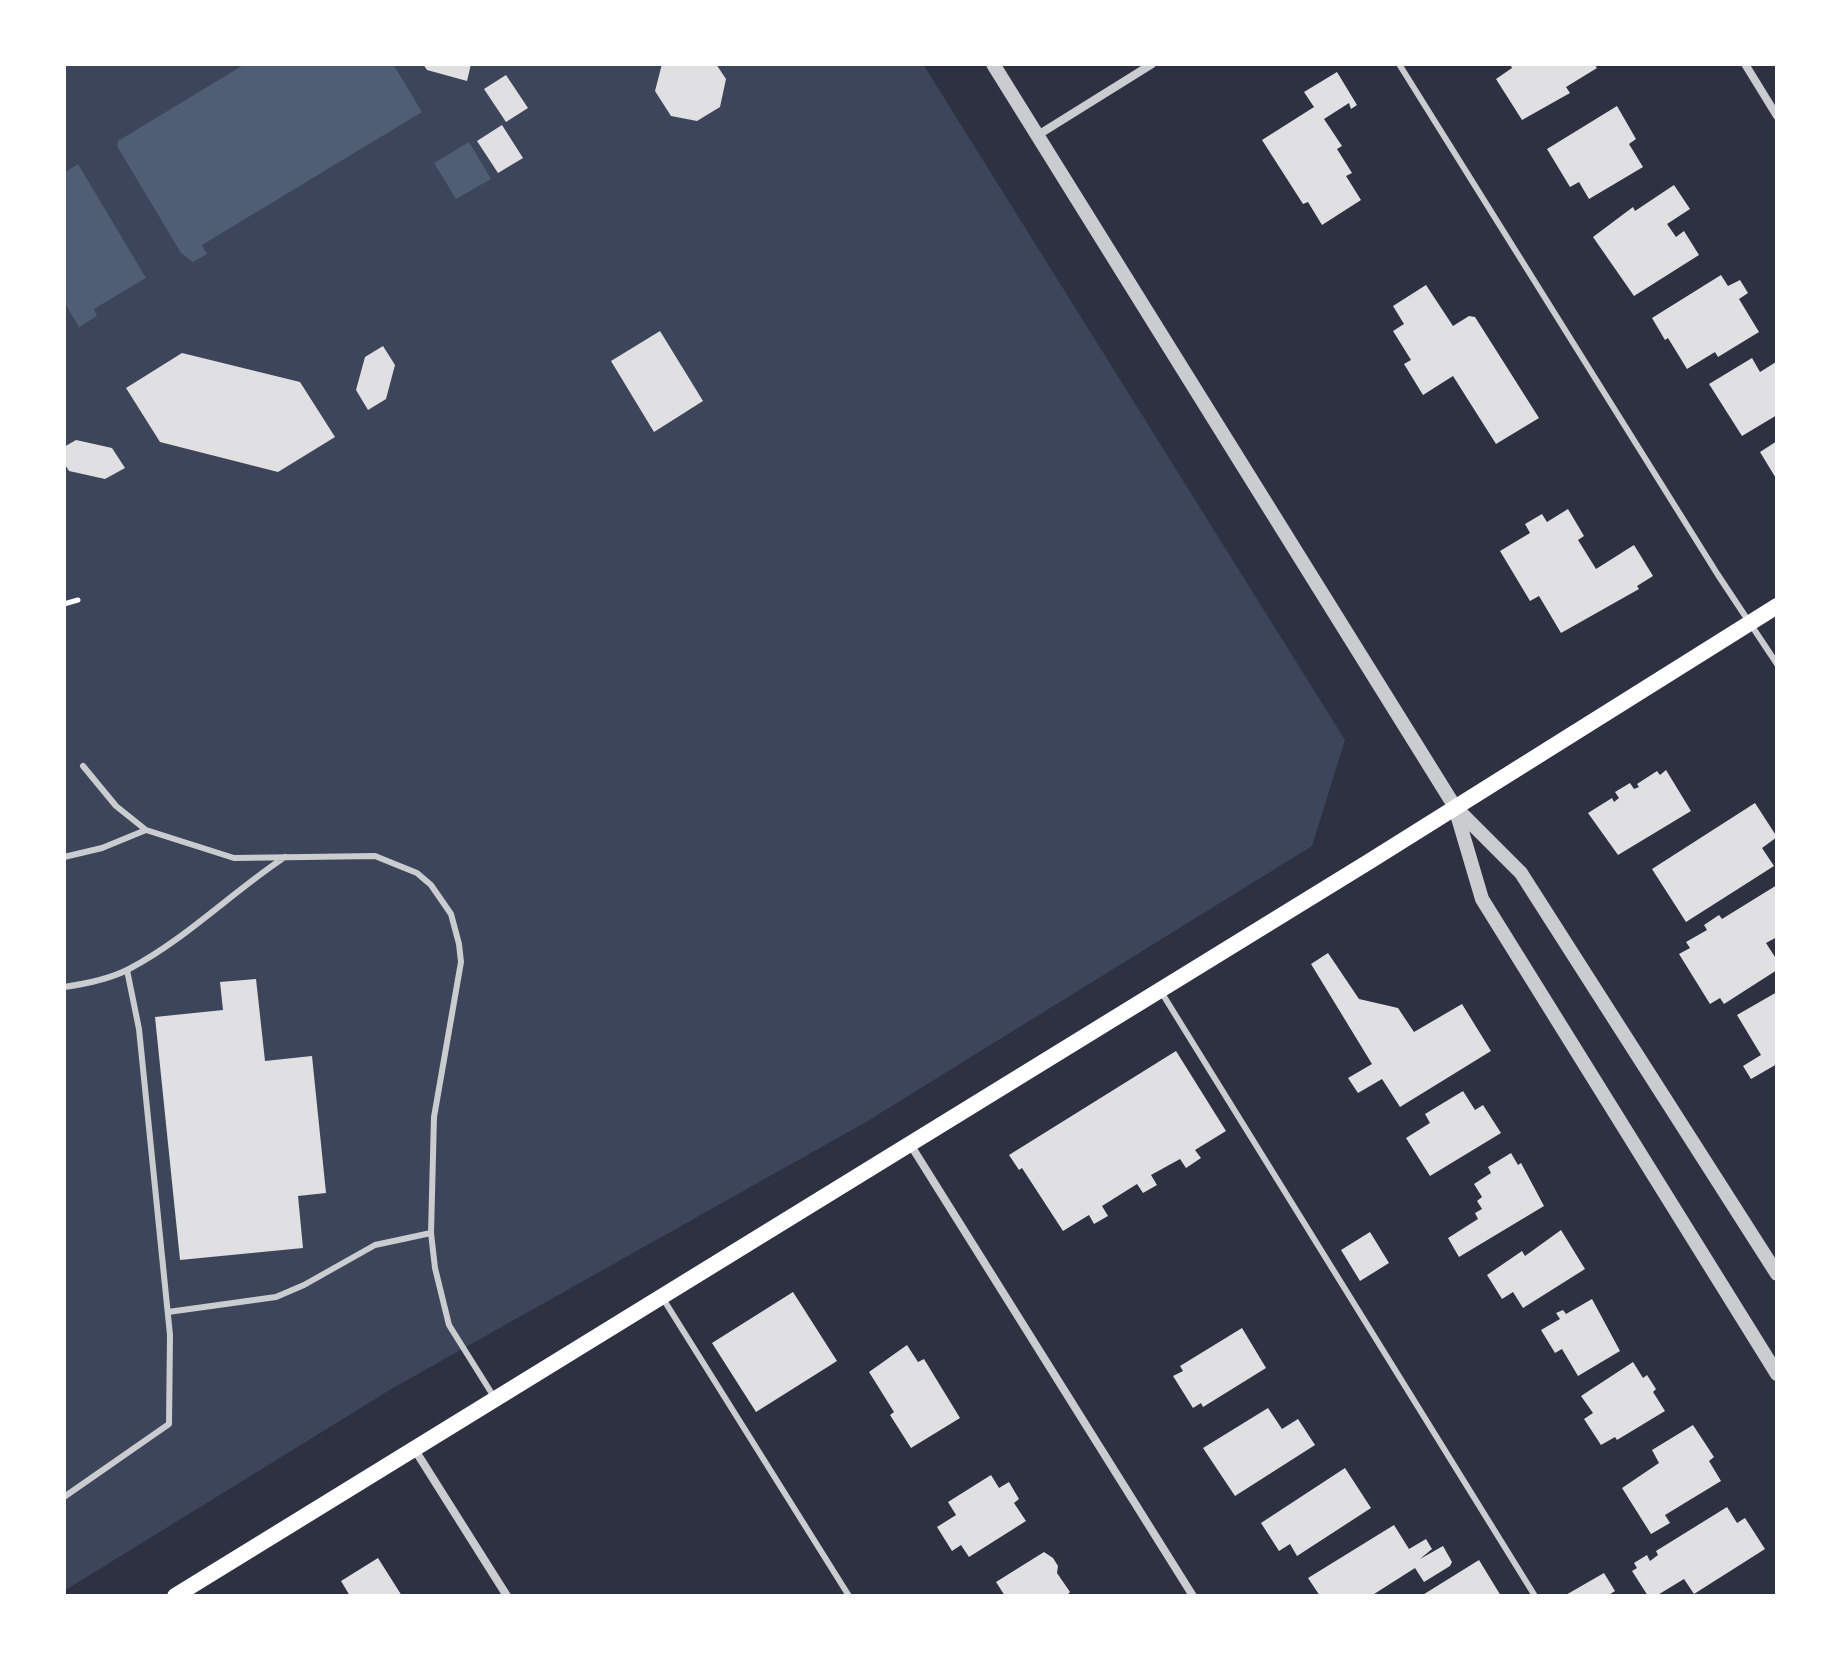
<!DOCTYPE html>
<style>
body{margin:0}
#map{position:relative;width:1841px;height:1660px;overflow:hidden;background:#2d3142;font-family:"Source Serif 4",serif}
canvas{display:block}
.frame{position:absolute;inset:0;border:66px solid #fff;pointer-events:none}
</style>
<div id="map">
<canvas width="1841" height="1660"></canvas>
<div class="frame"></div>
</div>
<script>
const context = document.querySelector('canvas').getContext('2d');
context.lineJoin = 'round';
function fillPath(path, color) {
  context.fillStyle = color;
  context.fill(path, 'evenodd');
}
function trace(path, color, width, dash) {
  context.strokeStyle = color;
  context.lineWidth = width;
  context.lineCap = dash ? 'butt' : 'round';
  context.setLineDash(dash || []);
  context.stroke(path);
}
const green = new Path2D(`
 M 64,64 L 923,64 L 1345,740 L 1312,846 L 866,1122 L 393,1388 L 64,1591 Z`);
const water = new Path2D(`
 M 245,64 L 393,64 L 422,112 L 202,245 L 207,254 L 193,262 L 181,253 L 117,146 L 118,141 Z
 M 469,142 L 491,179 L 456,199 L 434,163 Z
 M 78,164 L 146,278 L 94,309 L 97,316 L 79,327 L 64,302 L 64,173 Z`);
const building = new Path2D(`
 M 423,64 L 471,64 L 467,81 L 427,70 Z
 M 662,64 L 716,64 L 726,79 L 720,107 L 697,121 L 671,116 L 655,91 Z
 M 1510,64 L 1594,64 L 1597,68 L 1566,87 L 1570,93 L 1522,120 L 1496,79 L 1512,68 Z
 M 1337,72 L 1357,105 L 1351,109 L 1349,103 L 1324,119 L 1342,146 L 1337,149 L 1352,173 L 1346,176 L 1361,200 L 1322,225 L 1308,202 L 1303,204 L 1262,140 L 1314,107 L 1304,92 Z
 M 506,75 L 528,108 L 506,122 L 484,89 Z
 M 1617,106 L 1636,139 L 1629,144 L 1643,167 L 1589,199 L 1579,182 L 1570,187 L 1547,149 Z
 M 502,125 L 523,158 L 498,173 L 477,141 Z
 M 1674,185 L 1690,209 L 1667,224 L 1676,237 L 1684,231 L 1699,255 L 1634,296 L 1593,237 L 1633,207 L 1635,211 Z
 M 1721,275 L 1728,286 L 1740,280 L 1748,293 L 1739,299 L 1759,332 L 1718,357 L 1715,352 L 1687,369 L 1668,338 L 1665,340 L 1652,318 Z
 M 1426,285 L 1453,326 L 1469,316 L 1475,317 L 1539,418 L 1496,444 L 1453,376 L 1423,395 L 1404,364 L 1411,360 L 1393,331 L 1404,324 L 1393,306 Z
 M 660,331 L 703,401 L 654,432 L 611,361 Z
 M 383,346 L 395,365 L 386,399 L 368,410 L 356,390 L 365,357 Z
 M 182,353 L 300,382 L 335,437 L 278,472 L 160,442 L 126,388 Z
 M 1752,358 L 1760,372 L 1776,362 L 1777,364 L 1777,415 L 1742,436 L 1709,384 Z
 M 76,440 L 112,448 L 125,468 L 105,479 L 69,471 L 64,463 L 64,447 Z
 M 1777,441 L 1777,480 L 1760,452 Z
 M 1568,509 L 1584,536 L 1578,540 L 1596,569 L 1634,545 L 1653,576 L 1637,586 L 1639,589 L 1561,633 L 1539,596 L 1530,601 L 1500,551 L 1530,533 L 1525,524 L 1542,514 L 1547,522 Z
 M 1666,770 L 1691,811 L 1618,855 L 1588,813 L 1612,798 L 1614,802 L 1619,798 L 1615,792 L 1630,783 L 1634,789 L 1639,787 L 1637,784 L 1657,771 L 1660,775 Z
 M 1755,803 L 1777,837 L 1762,848 L 1774,866 L 1686,922 L 1652,869 Z
 M 1777,885 L 1777,937 L 1766,943 L 1777,960 L 1777,970 L 1724,1004 L 1720,998 L 1710,1004 L 1679,954 L 1690,948 L 1686,942 L 1707,930 L 1704,925 L 1719,915 L 1722,919 Z
 M 1328,953 L 1359,999 L 1398,1008 L 1414,1032 L 1462,1004 L 1491,1051 L 1400,1107 L 1382,1079 L 1358,1093 L 1348,1078 L 1372,1064 L 1311,964 Z
 M 256,979 L 265,1061 L 312,1056 L 326,1193 L 298,1196 L 303,1248 L 180,1260 L 155,1017 L 223,1010 L 220,982 Z
 M 1777,992 L 1777,1064 L 1751,1079 L 1743,1066 L 1761,1055 L 1737,1015 Z
 M 1176,1051 L 1226,1131 L 1195,1150 L 1201,1158 L 1186,1168 L 1180,1159 L 1151,1175 L 1157,1185 L 1143,1193 L 1137,1184 L 1102,1206 L 1108,1216 L 1094,1224 L 1089,1215 L 1063,1231 L 1022,1168 L 1019,1170 L 1009,1155 Z
 M 1463,1091 L 1475,1110 L 1483,1105 L 1501,1133 L 1430,1176 L 1406,1138 L 1430,1123 L 1425,1114 Z
 M 1511,1153 L 1518,1165 L 1521,1163 L 1544,1206 L 1459,1257 L 1448,1238 L 1478,1219 L 1475,1213 L 1482,1209 L 1477,1201 L 1482,1197 L 1474,1184 L 1491,1173 L 1488,1167 Z
 M 1561,1230 L 1585,1269 L 1523,1308 L 1513,1292 L 1502,1299 L 1487,1275 L 1522,1251 L 1525,1256 Z
 M 1370,1232 L 1389,1263 L 1360,1281 L 1341,1250 Z
 M 793,1292 L 837,1361 L 756,1412 L 712,1343 Z
 M 1592,1299 L 1620,1351 L 1578,1376 L 1562,1349 L 1555,1353 L 1541,1330 L 1560,1319 L 1556,1313 L 1563,1310 L 1566,1314 Z
 M 1242,1328 L 1266,1368 L 1203,1407 L 1201,1403 L 1193,1408 L 1173,1376 L 1183,1371 L 1180,1366 Z
 M 907,1345 L 918,1362 L 924,1359 L 960,1418 L 911,1448 L 890,1415 L 894,1412 L 869,1372 Z
 M 1633,1362 L 1643,1378 L 1647,1375 L 1656,1389 L 1653,1392 L 1665,1411 L 1617,1440 L 1615,1437 L 1601,1445 L 1584,1419 L 1593,1413 L 1581,1396 Z
 M 1268,1408 L 1282,1429 L 1298,1419 L 1315,1445 L 1235,1496 L 1203,1448 Z
 M 1693,1425 L 1714,1457 L 1709,1461 L 1721,1481 L 1665,1515 L 1670,1523 L 1651,1534 L 1622,1488 L 1659,1463 L 1652,1450 Z
 M 1345,1468 L 1371,1508 L 1297,1556 L 1290,1544 L 1279,1551 L 1261,1523 Z
 M 991,1475 L 999,1488 L 1009,1482 L 1019,1499 L 1014,1503 L 1026,1521 L 969,1557 L 961,1545 L 952,1551 L 937,1527 L 956,1515 L 948,1502 Z
 M 1727,1507 L 1737,1523 L 1745,1518 L 1765,1549 L 1694,1594 L 1684,1579 L 1656,1596 L 1648,1596 L 1632,1571 L 1637,1568 L 1634,1563 L 1647,1555 L 1650,1561 L 1658,1555 L 1656,1551 Z
 M 1394,1525 L 1409,1549 L 1426,1539 L 1432,1549 L 1420,1559 L 1443,1546 L 1452,1562 L 1450,1566 L 1424,1582 L 1415,1568 L 1371,1596 L 1320,1596 L 1308,1578 Z
 M 1044,1552 L 1053,1558 L 1058,1566 L 1057,1573 L 1070,1592 L 1066,1596 L 1005,1596 L 996,1582 Z
 M 378,1558 L 402,1596 L 350,1596 L 341,1581 Z
 M 1479,1560 L 1501,1596 L 1421,1596 Z
 M 1604,1573 L 1615,1591 L 1607,1596 L 1564,1596 Z`);
const path = new Path2D(`
 M 64,604 L 78,600`);
const service = new Path2D(`
 M 1399,64 L 1718,575 L 1777,664
 M 83,766 L 116,806 L 146,830 L 234,858 L 375,856 L 417,873 L 431,885 L 451,914 L 459,944 L 461,962 L 434,1117 L 431,1233 L 435,1268 L 449,1325 L 494,1397
 M 64,857 L 102,848 L 146,830
 M 64,987 C 85,984 110,979 129,969 C 186,939 232,892 285,857
 M 1160,990 L 1535,1596
 M 662,1297 L 849,1596
 M 168,1312 L 276,1297 L 304,1285 L 375,1245 L 431,1233
 M 64,1497 L 169,1424 L 170,1335 L 139,1029 L 127,970`);
const minor = new Path2D(`
 M 1745,64 L 1777,116
 M 1038,135 L 1152,64
 M 910,1144 L 1193,1596
 M 415,1450 L 507,1596`);
const tertiary = new Path2D(`
 M 993,64 L 1455,807 L 1521,873 L 1777,1274
 M 1456,811 L 1482,899 L 1777,1374`);
const secondary = new Path2D(`
 M 175,1596 L 1370,861 L 1777,606`);
fillPath(green, '#3c4559');
fillPath(water, '#4f5d75');
fillPath(building, '#e0e0e3');
trace(path, '#fff', 5);
trace(service, '#caccd0', 6);
trace(minor, '#caccd0', 8);
trace(tertiary, '#caccd0', 14);
trace(secondary, '#fff', 16);
</script>
